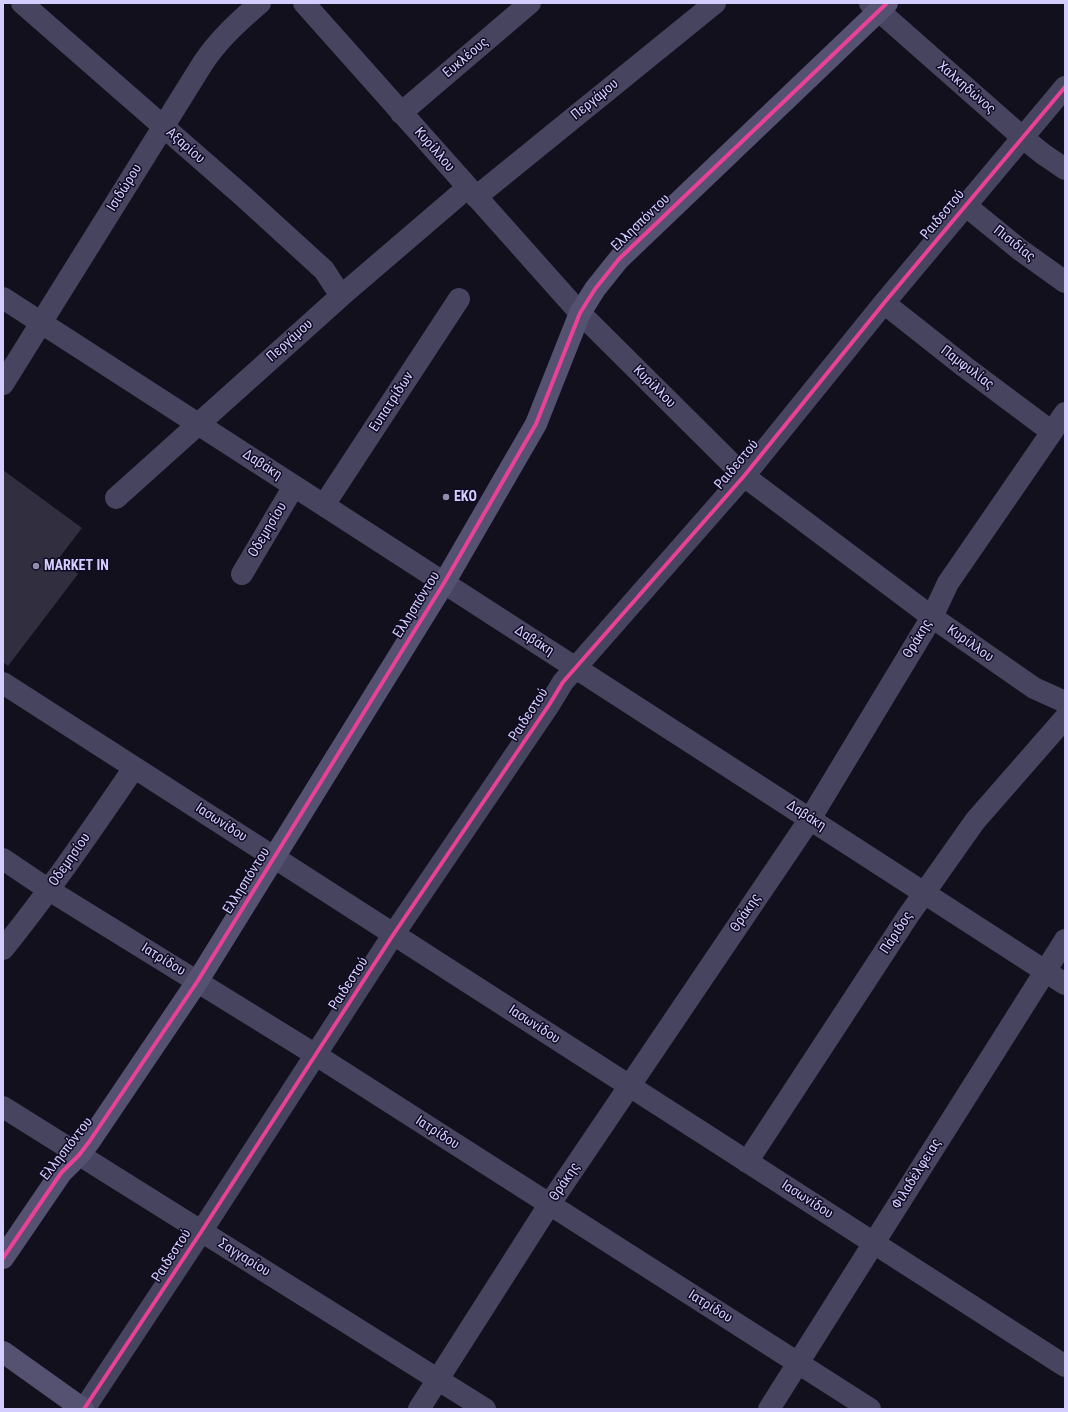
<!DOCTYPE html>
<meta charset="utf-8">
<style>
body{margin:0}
#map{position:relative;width:1068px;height:1412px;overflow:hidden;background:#13101d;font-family:"Roboto Condensed",sans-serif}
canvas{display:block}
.frame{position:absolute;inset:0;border:4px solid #d4cdff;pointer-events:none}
</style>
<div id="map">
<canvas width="1068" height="1412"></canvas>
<div class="frame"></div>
</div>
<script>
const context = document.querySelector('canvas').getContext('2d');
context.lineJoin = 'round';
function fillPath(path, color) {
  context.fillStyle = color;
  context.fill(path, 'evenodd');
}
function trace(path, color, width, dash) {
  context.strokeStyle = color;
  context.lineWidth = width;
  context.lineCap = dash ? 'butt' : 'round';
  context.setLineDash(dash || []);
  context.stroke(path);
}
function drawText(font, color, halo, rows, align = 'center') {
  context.font = font + ' "Roboto Condensed",sans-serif';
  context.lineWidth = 3;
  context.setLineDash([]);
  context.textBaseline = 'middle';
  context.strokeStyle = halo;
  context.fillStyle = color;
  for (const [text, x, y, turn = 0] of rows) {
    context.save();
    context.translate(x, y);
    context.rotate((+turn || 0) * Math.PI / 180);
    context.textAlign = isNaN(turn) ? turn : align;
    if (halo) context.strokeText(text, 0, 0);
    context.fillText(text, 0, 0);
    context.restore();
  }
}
const building = new Path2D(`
 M 3,470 L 82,528 L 59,558 L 78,574 L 8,666 L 3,662 Z`);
const street = new Path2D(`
 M 22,3 L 244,197 L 324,270 L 341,296
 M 304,3 L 580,313 L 744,476 L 932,617 L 1034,688 L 1065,702
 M 870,3 L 1022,137 L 1043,154 L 1065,169
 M 401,113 L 530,3
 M 476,197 L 715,3
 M 965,205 L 1019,249 L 1065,282
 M 3,298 L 1065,984
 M 884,303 L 965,367 L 1052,432
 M 3,384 L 203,63 C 219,39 238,22 260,3
 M 116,498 L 341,296 L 467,188
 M 324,505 L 459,299
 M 242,574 L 294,486
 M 3,683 L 1065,1366
 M 3,859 L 49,890 L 316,1055 L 870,1409
 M 3,949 C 50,891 92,829 134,768
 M 3,1107 L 485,1409
 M 747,1162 L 908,916 L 975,821 L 1065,718
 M 84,1409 L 201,1232 L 393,935 L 549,705 L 563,682 L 744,476 L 884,303 L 1065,87
 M 419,1409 L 549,1205 L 810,819 L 932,617 L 948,583 L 1065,413
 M 769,1409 L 1065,940`);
const secondary = new Path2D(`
 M 3,1258 L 61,1173 L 79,1155 L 89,1142 L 197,982 L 444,583 L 536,424 L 580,313 L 595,289 L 619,259 L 887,3
 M 3,1352 L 83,1409`);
const cycleway = new Path2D(`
 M 3,1258 L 61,1173 L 79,1155 L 89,1142 L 197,982 L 444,583 L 536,424 L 580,313 L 595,289 L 619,259 L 887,3
 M 84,1409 L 201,1232 L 393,935 L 549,705 L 563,682 L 744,476 L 884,303 L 1065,87`);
const markers = [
 [446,497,4,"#908bb0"],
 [36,566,4,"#908bb0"]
];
const streetNames = [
 ["Ευκλέους",466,58,-40],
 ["Χαλκηδώνος",966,88,41],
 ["Περγάμου",595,100,-39],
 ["Αξαρίου",185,146,41],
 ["Κυρίλλου",434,150,49],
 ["Ισιδώρου",125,188,-58],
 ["Ραιδεστού",943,215,-50],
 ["Ελλησπόντου",641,223,-44],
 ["Πισιδίας",1014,244,38],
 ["Περγάμου",290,341,-42],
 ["Παμφυλίας",967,368,37],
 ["Κυρίλλου",654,387,45],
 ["Ευπατρίδων",392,402,-57],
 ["Δαβάκη",262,465,33],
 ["Ραιδεστού",737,465,-50],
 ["Οδεμησίου",268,530,-59],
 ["Ελλησπόντου",417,605,-58],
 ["Θράκης",918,639,-59],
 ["Δαβάκη",534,641,33],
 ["Κυρίλλου",970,644,35],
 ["Ραιδεστού",529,715,-57],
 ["Δαβάκη",806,816,33],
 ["Ιασωνίδου",221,823,33],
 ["Οδεμησίου",70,860,-55],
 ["Ελλησπόντου",247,881,-58],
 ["Θράκης",746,913,-56],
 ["Πάριδος",897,933,-57],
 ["Ιατρίδου",163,960,32],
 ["Ραιδεστού",349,984,-57],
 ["Ιασωνίδου",534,1025,33],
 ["Ιατρίδου",437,1133,33],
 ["Ελλησπόντου",67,1149,-52],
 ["Φιλαδέλφειας",917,1174,-58],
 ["Θράκης",565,1182,-56],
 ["Ιασωνίδου",807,1200,33],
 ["Ραιδεστού",172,1256,-57],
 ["Σαγγαρίου",244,1258,32],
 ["Ιατρίδου",710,1307,32]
];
const poiNames = [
 ["ΕΚΟ",454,497],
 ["MARKET IN",44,566]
];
fillPath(building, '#312e3f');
trace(street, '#46445e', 22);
trace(secondary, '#545171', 22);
trace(cycleway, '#ea4096', 4);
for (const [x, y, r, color] of markers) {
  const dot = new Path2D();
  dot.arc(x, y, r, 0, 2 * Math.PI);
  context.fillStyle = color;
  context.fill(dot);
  trace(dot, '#100b22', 1.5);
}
drawText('14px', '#d4cdff', '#100b22', streetNames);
drawText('bold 14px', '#d4cdff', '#100b22', poiNames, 'left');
</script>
